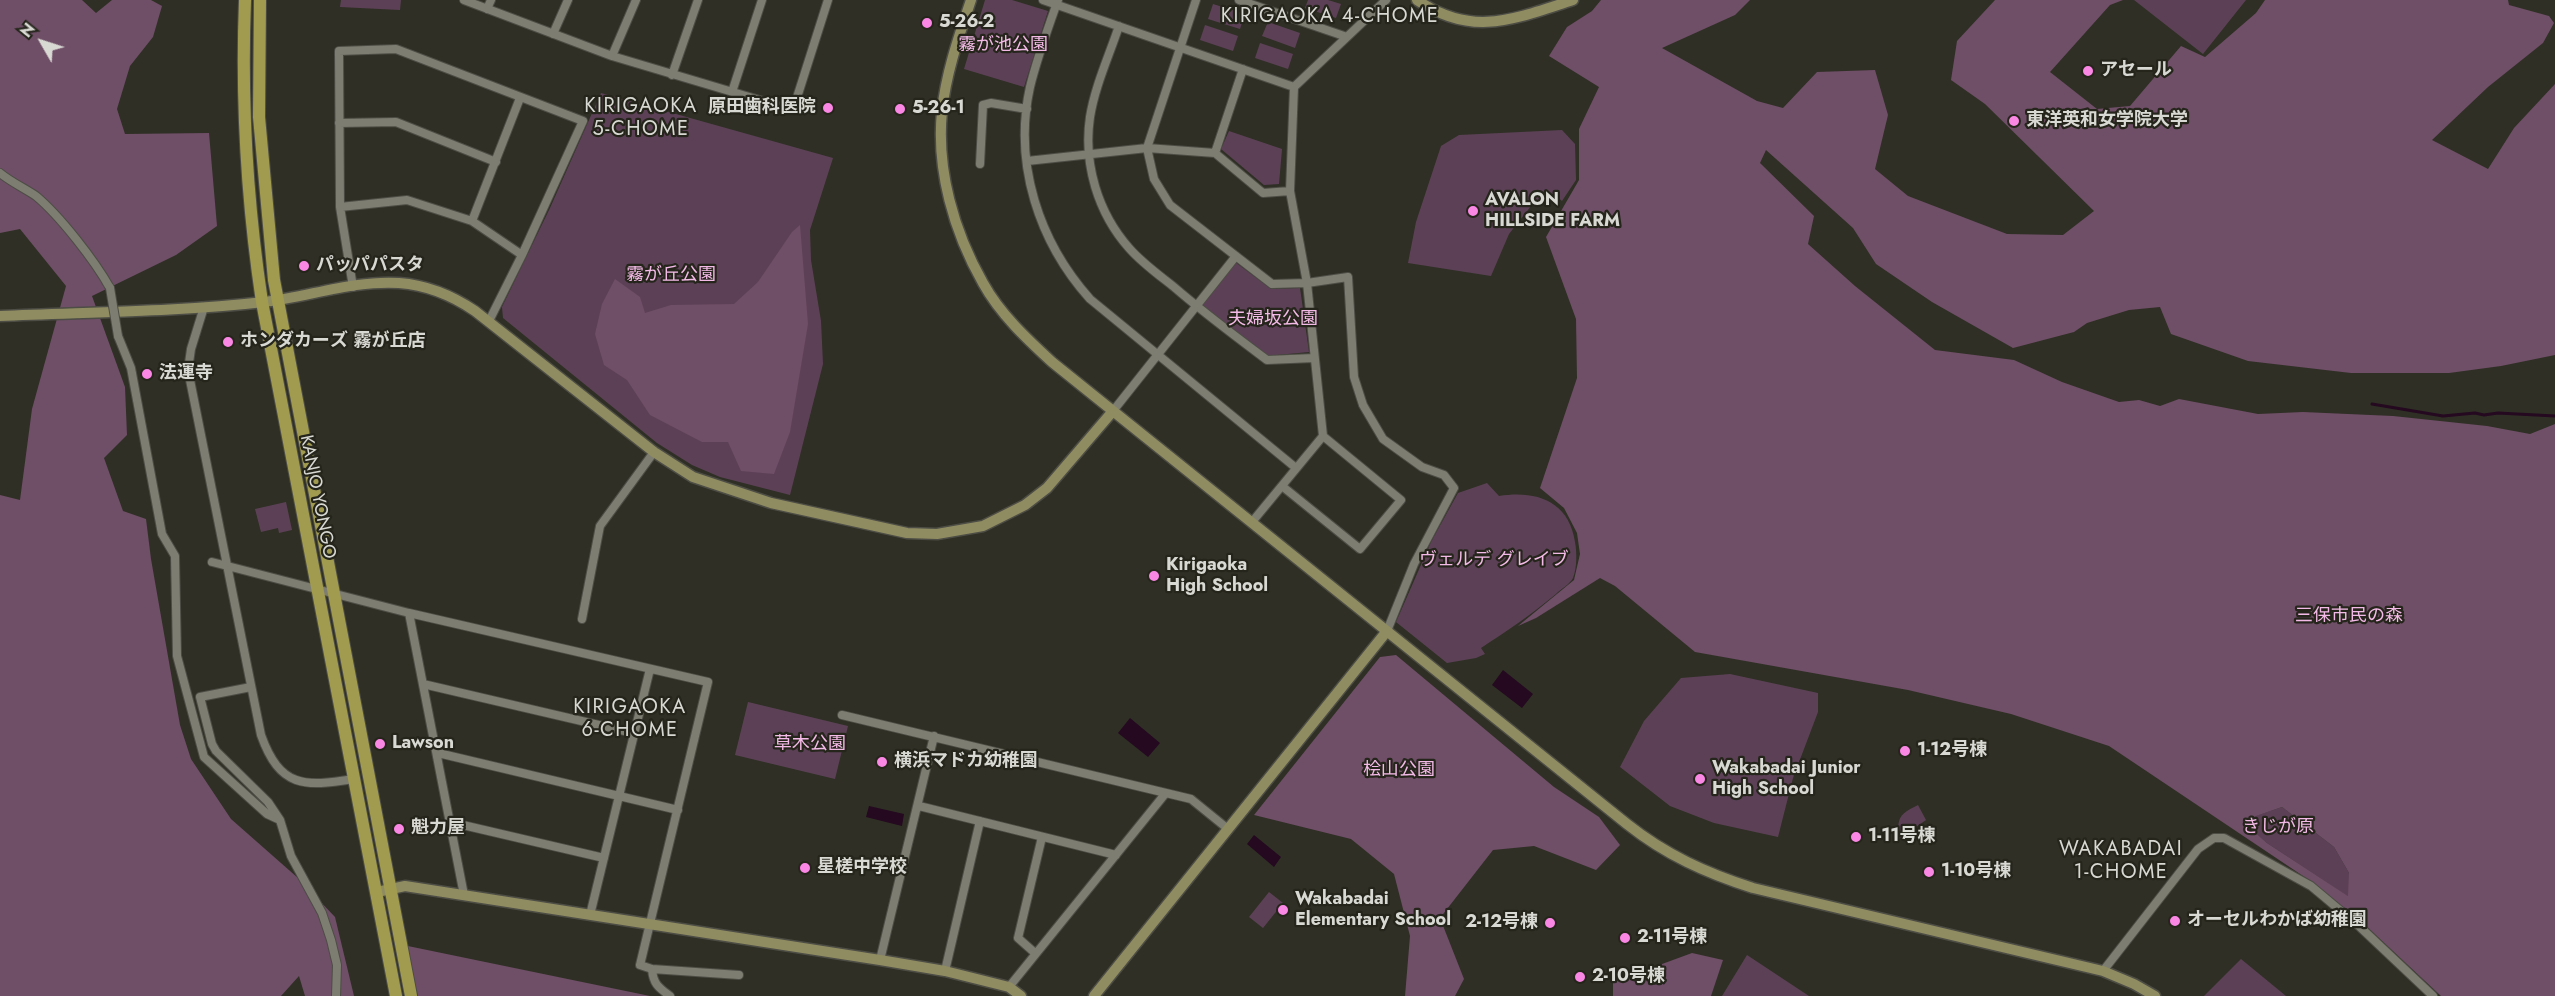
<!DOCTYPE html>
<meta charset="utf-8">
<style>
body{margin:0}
#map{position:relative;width:2555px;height:996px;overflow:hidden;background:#2f2f25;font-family:Jost,sans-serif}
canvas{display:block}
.north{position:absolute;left:12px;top:12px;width:60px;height:60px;-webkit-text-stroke:4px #25251c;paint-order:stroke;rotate:309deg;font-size:16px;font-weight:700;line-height:24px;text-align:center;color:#d9d9d3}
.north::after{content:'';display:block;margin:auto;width:21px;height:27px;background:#d9d9d3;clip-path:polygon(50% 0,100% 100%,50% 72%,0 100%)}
</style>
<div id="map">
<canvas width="2555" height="996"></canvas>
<div class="north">N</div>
</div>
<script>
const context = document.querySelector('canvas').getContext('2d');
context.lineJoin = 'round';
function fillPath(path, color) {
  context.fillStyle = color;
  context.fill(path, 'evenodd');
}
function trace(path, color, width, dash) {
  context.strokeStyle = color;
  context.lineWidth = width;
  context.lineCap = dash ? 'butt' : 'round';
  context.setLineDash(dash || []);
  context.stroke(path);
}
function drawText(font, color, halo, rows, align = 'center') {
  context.font = font + ' Jost,"Noto Sans JP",sans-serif';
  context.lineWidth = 4.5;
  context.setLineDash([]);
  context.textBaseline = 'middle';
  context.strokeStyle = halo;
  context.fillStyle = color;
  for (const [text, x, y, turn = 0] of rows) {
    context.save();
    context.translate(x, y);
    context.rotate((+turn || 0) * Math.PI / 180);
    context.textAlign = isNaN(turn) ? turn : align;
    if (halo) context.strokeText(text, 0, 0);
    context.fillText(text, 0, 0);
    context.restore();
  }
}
const green = new Path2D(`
 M 341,0 L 401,0 L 400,10 L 340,7 Z
 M 985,0 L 1012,0 L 1048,11 L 1024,87 L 964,69 Z
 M 1308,0 L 1328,0 L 1341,4 L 1336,18 L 1305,8 Z
 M 2134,0 L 2246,0 L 2203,54 Z
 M 1213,4 L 1245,14 L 1240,29 L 1208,19 Z
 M 1268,22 L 1300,33 L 1295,48 L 1262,36 Z
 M 1205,25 L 1238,36 L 1233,51 L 1200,40 Z
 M 1260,43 L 1293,54 L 1288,69 L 1255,58 Z
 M 601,93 L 833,158 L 810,230 L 811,260 L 821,321 L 823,364 L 790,495 L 720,477 L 692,465 L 657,443 L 503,318 L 502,307 L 550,208 Z
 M 1562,130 L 1575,144 L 1576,180 L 1562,201 L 1555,195 L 1535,201 L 1509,234 L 1491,276 L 1408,263 L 1416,222 L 1441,146 L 1459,135 Z
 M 1229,131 L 1282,149 L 1279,184 L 1264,185 L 1221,149 Z
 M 1235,262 L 1271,289 L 1300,288 L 1309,352 L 1267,356 L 1201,305 Z
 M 1487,483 L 1499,496 C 1536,490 1569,501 1575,542 C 1577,553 1577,568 1573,578 C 1570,584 1561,589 1556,594 C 1532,614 1507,631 1481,648 L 1485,654 L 1476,658 L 1447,663 L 1396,622 L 1431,542 L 1458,493 Z
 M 286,502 L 292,530 L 279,533 L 278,528 L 261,532 L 255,509 Z
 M 1730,674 L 1818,693 L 1818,712 L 1793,778 L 1778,837 L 1714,823 L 1670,806 L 1620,767 L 1644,721 L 1681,678 Z
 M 748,702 L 848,726 L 835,779 L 735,755 Z
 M 1918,805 L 1926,820 L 1899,839 C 1897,818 1899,814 1918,805 Z
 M 2282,807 L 2334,847 L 2349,873 L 2349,897 L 2267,843 L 2241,821 Z
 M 1269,892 L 1283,903 L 1263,928 L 1249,917 Z
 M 1747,955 L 1809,996 L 1722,996 Z
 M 2241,959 L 2286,996 L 2204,996 Z`);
const forest = new Path2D(`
 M 0,0 L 82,0 L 96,13 L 112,0 L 151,0 L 162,6 L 153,37 L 130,66 L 117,109 L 125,134 L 209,133 L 217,226 L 176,255 L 92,296 L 125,387 L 127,435 L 104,458 L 123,511 L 146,519 L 151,559 L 180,725 L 191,759 L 231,819 L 298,878 L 335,917 L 354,996 L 305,996 L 299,976 L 281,996 L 0,996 L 0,495 L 20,500 L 32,409 L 66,286 L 20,229 L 0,233 Z
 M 1601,0 L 1750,0 L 1735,15 L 1662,48 L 1757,101 L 1783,108 L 1817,72 L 1875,70 L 1888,115 L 1875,169 L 1908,196 L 2007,234 L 2063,235 L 2094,211 L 1985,104 L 1951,80 L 1957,41 L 1995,0 L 2123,0 L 2110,5 L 2050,72 L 2097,109 L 2130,106 L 2181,46 L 2205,57 L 2256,13 L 2265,0 L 2508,0 L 2509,5 L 2549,16 L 2554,23 L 2543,43 L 2488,87 L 2432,140 L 2488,169 L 2514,128 L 2555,84 L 2555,355 L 2501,366 L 2449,373 L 2351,373 L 2248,361 L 2171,334 L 2160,307 L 2129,310 L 2087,323 L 2074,332 L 2013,348 L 1932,302 L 1876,264 L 1853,228 L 1766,150 L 1760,163 L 1814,216 L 1808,244 L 1855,286 L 1935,350 L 2014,360 L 2062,382 L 2119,402 L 2139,400 L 2160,406 L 2179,399 L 2258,414 L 2303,412 L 2393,416 L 2487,426 L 2530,434 L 2555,424 L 2555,996 L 2441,996 L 2364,924 L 2312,882 L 2109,746 L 2011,714 L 1908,690 L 1695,652 L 1615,586 L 1600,578 L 1536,618 L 1518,626 L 1574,580 L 1580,554 L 1577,533 L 1564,508 L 1540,488 L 1577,378 L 1576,319 L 1546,237 L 1579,180 L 1579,129 L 1599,87 L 1549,56 L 1567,27 L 1592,11 ZM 2282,807 L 2334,847 L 2349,873 L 2348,896 L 2267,843 L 2242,821 Z
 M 800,225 L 808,324 L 790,432 L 774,474 L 741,471 L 728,442 L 702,442 L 650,415 L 627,380 L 604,365 L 595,334 L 602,304 L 615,279 L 640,297 L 645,313 L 671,305 L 734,304 L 758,282 L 792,232 Z
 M 1396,655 L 1554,787 L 1599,817 L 1620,845 L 1596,870 L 1534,846 L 1493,850 L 1440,918 L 1464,979 L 1455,996 L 1405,996 L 1410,936 L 1394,874 L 1351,839 L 1254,815 L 1380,657 Z
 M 403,945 L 650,996 L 418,996 Z
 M 1692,953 L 1723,960 L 1711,996 L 1613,996 L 1613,982 Z`);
const water = new Path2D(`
 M 1503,670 L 1533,694 L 1522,708 L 1492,685 Z
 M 1130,718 L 1160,743 L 1148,757 L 1118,733 Z
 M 869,806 L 904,814 L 902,826 L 866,817 Z
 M 1254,835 L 1281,857 L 1274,867 L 1247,844 Z`);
const stream = new Path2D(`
 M 2372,404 L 2443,416 L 2475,413 L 2484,415 L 2498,413 L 2555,416`);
const street = new Path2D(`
 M 464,0 L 612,56 L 793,110 L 828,0
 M 1043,0 L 1294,87
 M 1058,0 C 1048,28 1037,58 1030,87 C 1013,164 1039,242 1090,299 L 1296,468
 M 1196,0 L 1147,148 L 1154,179 L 1170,205 L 1272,284 L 1307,283 L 1348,277 L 1354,377 L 1363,405 L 1383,439 L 1422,467 L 1444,475 L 1454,488 L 1414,564 L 1387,631
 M 1239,0 L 1347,37
 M 487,9 L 491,0
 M 1119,26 C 1109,56 1095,86 1090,117 C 1083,164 1098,213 1129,248 C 1142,263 1159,275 1174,287 C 1204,313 1235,336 1267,360 L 1314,358
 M 553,34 L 568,0
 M 612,56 L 636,0
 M 1243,69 L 1215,153 L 1263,193 L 1290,191
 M 672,75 L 698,0
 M 732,92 L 762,0
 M 339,123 L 396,122 L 496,162
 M 1027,161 L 1147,148 L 1215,153
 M 980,164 L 983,105 L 991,103 L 1027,109
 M 0,173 C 11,182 24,188 36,196 C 60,216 95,261 110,288
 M 340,207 L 407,200 L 472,221 L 522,255
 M 472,221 L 520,98
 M 353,287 L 340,207 L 339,51 L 396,49 L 583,121 L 522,255 L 489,321
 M 204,307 L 191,349 L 188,370 L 261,735 C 280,788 304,787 354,779
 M 118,336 L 131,368 L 162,534 L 175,556 L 177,656 L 204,757 L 267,814 L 280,820 L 291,856 L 322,913 L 331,940 L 337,965 L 336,996
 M 1113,411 L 1236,256
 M 1282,486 L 1360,549 L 1401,500 L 1323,436 L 1307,283 L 1290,191 L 1294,87 L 1386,0
 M 1252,522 L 1323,436
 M 212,562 L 409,613 L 708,682 L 640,965 L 652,969 L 739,975
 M 409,613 L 464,895
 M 582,619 L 600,526 L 654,452
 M 423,684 L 633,733
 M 251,687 L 200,697 L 212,744 L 216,751 L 268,802 L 280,820
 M 842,715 L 1191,799 L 1228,829
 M 438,753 L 678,810
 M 919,806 L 1116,855
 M 450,822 L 604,858
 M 590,915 L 650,669
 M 1035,953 L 1018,938 L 1042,837
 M 880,960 L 934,736
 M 652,969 C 653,984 659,988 670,996
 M 945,971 L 980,821
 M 2103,971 L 2198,849 L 2214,838 L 2224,838 L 2311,886 L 2360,927 L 2433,996
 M 1009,987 L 1165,794`);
const secondary = new Path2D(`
 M 971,0 C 959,36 946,73 942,111 C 936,170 954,232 983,283 C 1000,314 1027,339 1052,362 L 1627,824 C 1666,855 1706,873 1753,888 L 2103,971 L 2134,984 L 2155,996
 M 1417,0 C 1473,38 1514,19 1573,0
 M 0,316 C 88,312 176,312 264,302 C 308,297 354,280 399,283 C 426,285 453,296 475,311 L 654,452 L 693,477 L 771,503 L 907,533 L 937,534 L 983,526 L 1025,505 L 1047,488 L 1113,411
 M 377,892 L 405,886 L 880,960 L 945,971 L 1009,987 L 1021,996
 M 1094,996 L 1387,631`);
const primary = new Path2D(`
 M 245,0 C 241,101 247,202 262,302 L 396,996
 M 260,0 L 259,117 L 274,280 L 411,996`);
const streetBridge = new Path2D(`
 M 110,288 L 118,336`);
const markers = [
 [927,23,6,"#fb87e5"],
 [2088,71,6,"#fb87e5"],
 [828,108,6,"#fb87e5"],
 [900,109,6,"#fb87e5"],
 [2014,121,6,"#fb87e5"],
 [1473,211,6,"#fb87e5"],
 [304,266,6,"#fb87e5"],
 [228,342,6,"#fb87e5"],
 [147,374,6,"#fb87e5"],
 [1154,576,6,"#fb87e5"],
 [380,744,6,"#fb87e5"],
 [1905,751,6,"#fb87e5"],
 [882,762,6,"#fb87e5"],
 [1700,779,6,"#fb87e5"],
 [399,829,6,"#fb87e5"],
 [1856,837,6,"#fb87e5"],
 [805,868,6,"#fb87e5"],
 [1929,872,6,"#fb87e5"],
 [1283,910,6,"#fb87e5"],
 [2175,921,6,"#fb87e5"],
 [1550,923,6,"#fb87e5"],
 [1625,938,6,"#fb87e5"],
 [1580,977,6,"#fb87e5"]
];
const poiNames = [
 ["5-26-2",939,23],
 ["アセール",2100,71],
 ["原田歯科医院",816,108,"right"],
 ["5-26-1",912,109],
 ["東洋英和女学院大学",2026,121],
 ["AVALON",1485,201],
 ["HILLSIDE FARM",1485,222],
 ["パッパパスタ",316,266],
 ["ホンダカーズ 霧が丘店",240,342],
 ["法運寺",159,374],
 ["Kirigaoka",1166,566],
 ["High School",1166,587],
 ["Lawson",392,744],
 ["1-12号棟",1917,751],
 ["横浜マドカ幼稚園",894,762],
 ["Wakabadai Junior",1712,769],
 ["High School",1712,790],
 ["魁力屋",411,829],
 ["1-11号棟",1868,837],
 ["星槎中学校",817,868],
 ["1-10号棟",1941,872],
 ["Wakabadai",1295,900],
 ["Elementary School",1295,921],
 ["オーセルわかば幼稚園",2187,921],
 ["2-12号棟",1538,923,"right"],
 ["2-11号棟",1637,938],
 ["2-10号棟",1592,977]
];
const parkNames = [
 ["霧が池公園",1003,46],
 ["霧が丘公園",671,276],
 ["夫婦坂公園",1273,320],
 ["ヴェルデ グレイブ",1494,561],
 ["三保市民の森",2349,617],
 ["草木公園",810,745],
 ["桧山公園",1399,771],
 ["きじが原",2278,828]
];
const streetNames = [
 ["KANJO YONGO",317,497,79]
];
const neighbourhoodNames = [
 ["KIRIGAOKA 4-CHOME",1330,17],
 ["KIRIGAOKA",641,107],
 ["5-CHOME",641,130],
 ["KIRIGAOKA",630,708],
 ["6-CHOME",630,731],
 ["WAKABADAI",2121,850],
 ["1-CHOME",2121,873]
];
fillPath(green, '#5c4156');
fillPath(forest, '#6f4e67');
fillPath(water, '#240920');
trace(stream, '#240920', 3);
trace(street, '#4d4d45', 10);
trace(secondary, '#4d4d45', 13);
trace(primary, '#4d4d45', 14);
trace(street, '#7e7d72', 8);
trace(secondary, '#8f8c61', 10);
trace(primary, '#a19b50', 12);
trace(streetBridge, '#4d4d45', 10, []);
trace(streetBridge, '#7e7d72', 8);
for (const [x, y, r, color] of markers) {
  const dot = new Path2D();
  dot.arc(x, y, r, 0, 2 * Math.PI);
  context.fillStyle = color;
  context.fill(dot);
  trace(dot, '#25251c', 2);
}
drawText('bold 18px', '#d9d9d3', '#25251c', poiNames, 'left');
drawText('18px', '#f4bae7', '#25251c', parkNames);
drawText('18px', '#d9d9d3', '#25251c', streetNames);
context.letterSpacing = '1.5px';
drawText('20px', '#d9d9d3', '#25251c', neighbourhoodNames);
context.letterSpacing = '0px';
</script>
